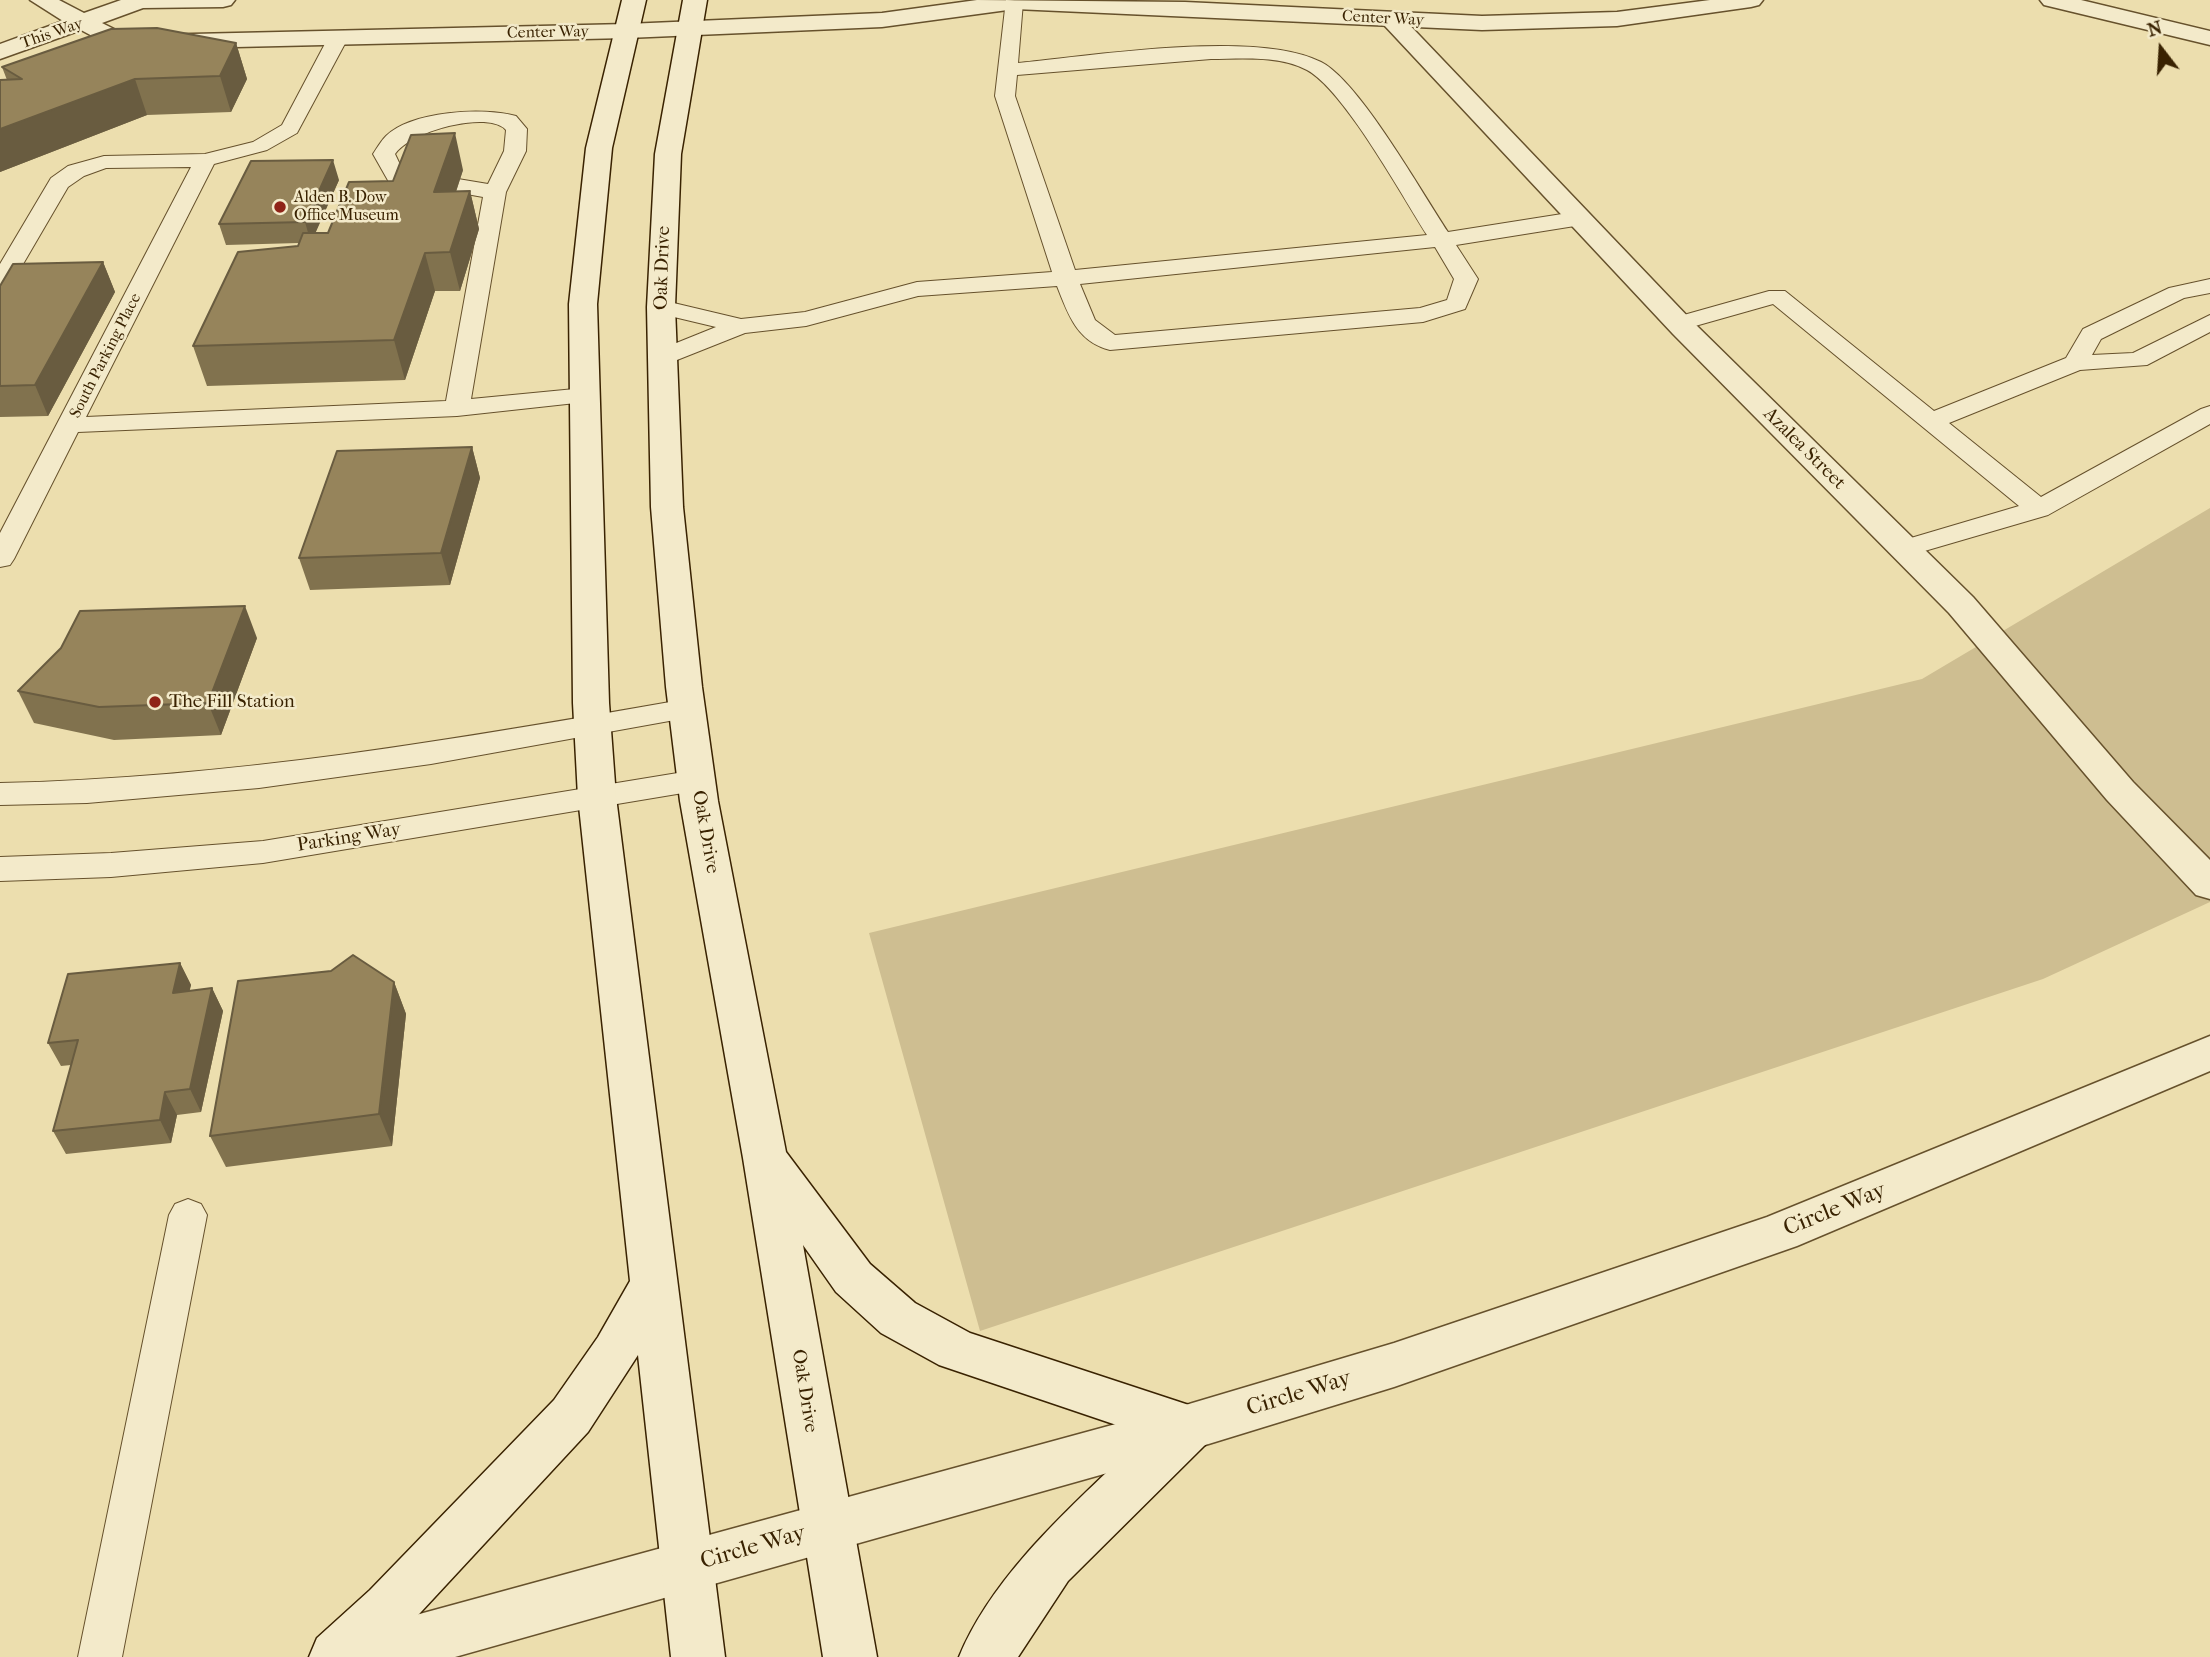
<!DOCTYPE html>
<style>
body{margin:0}
#map{position:relative;width:2210px;height:1657px;overflow:hidden;background:#ecdeae;font-family:"IM FELL French Canon",serif}
canvas{display:block}
.north{position:absolute;left:2126px;top:14px;width:70px;height:70px;-webkit-text-stroke:5px #f3eaca;paint-order:stroke;rotate:343deg;font-size:19px;font-weight:700;line-height:28px;text-align:center;color:#392201}
.north::after{content:'';display:block;margin:auto;width:24px;height:32px;background:#392201;clip-path:polygon(50% 0,100% 100%,50% 72%,0 100%)}
</style>
<div id="map">
<canvas width="2210" height="1657"></canvas>
<div class="north">N</div>
</div>
<script>
const context = document.querySelector('canvas').getContext('2d');
context.lineJoin = 'round';
function fillPath(path, color) {
  context.fillStyle = color;
  context.fill(path, 'evenodd');
}
function trace(path, color, width, dash) {
  context.strokeStyle = color;
  context.lineWidth = width;
  context.lineCap = dash ? 'butt' : 'round';
  context.setLineDash(dash || []);
  context.stroke(path);
}
function drawText(font, color, halo, rows, align = 'center') {
  context.font = font + ' "IM FELL French Canon",serif';
  context.lineWidth = 5;
  context.setLineDash([]);
  context.textBaseline = 'middle';
  context.strokeStyle = halo;
  context.fillStyle = color;
  for (const [text, x, y, turn = 0] of rows) {
    context.save();
    context.translate(x, y);
    context.rotate((+turn || 0) * Math.PI / 180);
    context.textAlign = isNaN(turn) ? turn : align;
    if (halo) context.strokeText(text, 0, 0);
    context.fillText(text, 0, 0);
    context.restore();
  }
}
const green = new Path2D(`
 M 2210,508 L 2210,902 L 2043,979 L 980,1331 L 869,933 L 1922,679 Z`);
const service = new Path2D(`
 M 1006,0 L 1023,2 L 1018,63 C 1091,56 1257,29 1321,62 C 1359,81 1422,193 1448,232 L 1581,211 L 1592,218 L 1581,225 L 1456,245 L 1478,279 L 1465,309 L 1423,322 L 1110,350 C 1077,342 1068,314 1057,286 L 918,296 L 806,326 L 745,333 L 672,362 L 654,362 L 651,357 L 654,352 L 716,327 L 653,312 L 649,307 L 653,302 L 661,300 L 741,319 L 805,312 L 917,282 L 1052,272 L 995,96 ZM 1211,59 C 1241,59 1279,55 1307,70 C 1344,90 1402,196 1427,235 L 1075,270 L 1015,96 L 1017,75 ZM 1435,247 L 1454,279 L 1447,300 L 1420,308 L 1115,335 L 1095,320 L 1080,284 Z
 M 338,32 L 348,38 L 297,133 L 267,150 L 214,164 L 86,417 L 446,401 L 483,197 L 450,191 L 447,186 L 458,179 L 488,184 L 504,151 L 506,130 C 489,110 410,131 395,154 L 405,175 L 422,181 L 425,186 L 414,193 L 390,184 L 373,154 C 377,148 381,141 386,136 C 412,111 483,107 516,116 L 527,129 L 526,151 L 506,192 L 471,399 L 585,388 L 594,390 L 597,395 L 594,400 L 585,402 L 457,416 L 78,432 L 14,559 L 10,565 L 0,567 L 0,533 L 191,167 L 106,168 L 84,176 L 68,187 L 12,283 L 8,288 L 0,290 L 0,264 L 51,178 L 68,166 L 104,156 L 205,154 L 253,142 L 282,125 L 328,38 Z
 M 2210,279 L 2210,293 L 2184,298 L 2101,339 L 2092,355 L 2133,353 L 2210,315 L 2210,332 L 2147,365 L 2080,370 L 1949,423 L 2041,497 L 2201,409 L 2210,406 L 2210,424 L 2048,515 L 1904,557 L 1894,555 L 1890,549 L 1894,543 L 2019,506 L 1773,304 L 1681,330 L 1673,328 L 1669,323 L 1673,318 L 1769,291 L 1785,291 L 1934,411 L 2066,358 L 2083,329 L 2169,288 Z
 M 687,699 L 697,702 L 702,709 L 697,716 L 431,764 L 259,788 L 87,803 L 0,805 L 0,783 C 232,778 459,739 687,699 Z
 M 696,770 L 707,773 L 711,781 L 707,789 L 263,863 L 111,877 L 0,881 L 0,857 L 111,853 L 263,841 Z
 M 188,1199 L 201,1204 L 207,1215 L 122,1657 L 78,1657 L 169,1215 L 175,1204 Z`);
const minor = new Path2D(`
 M 1392,13 L 1400,15 L 1693,322 L 1973,597 L 2133,782 L 2210,860 L 2210,899 L 2196,895 L 2107,800 L 1949,613 L 1673,334 L 1384,25 L 1380,20 L 1384,15 Z`);
const tertiary = new Path2D(`
 M 30,0 L 59,0 L 84,13 L 121,0 L 235,0 L 231,5 L 223,7 L 143,8 L 102,23 L 122,33 L 149,35 L 627,24 L 882,13 L 977,0 L 1185,2 L 1482,16 L 1617,12 L 1710,0 L 1763,0 L 1759,5 L 1751,7 L 1617,26 L 1482,30 L 1015,9 L 882,27 L 627,38 L 149,49 L 109,45 L 81,30 L 0,59 L 0,44 L 63,21 Z
 M 2040,0 L 2081,0 L 2210,31 L 2210,45 L 2044,5 Z
 M 2210,1036 L 2210,1071 L 1797,1246 L 1394,1387 L 1189,1450 L 455,1657 L 334,1657 L 342,1638 L 361,1630 L 1189,1404 L 1394,1343 L 1767,1217 Z`);
const secondary = new Path2D(`
 M 622,0 L 646,0 L 612,148 L 597,304 L 609,703 L 616,797 L 725,1657 L 671,1657 L 638,1355 L 588,1432 L 408,1626 L 375,1657 L 309,1657 L 317,1638 L 370,1590 L 554,1400 L 598,1337 L 630,1281 L 578,797 L 573,703 L 569,304 L 586,148 Z
 M 683,0 L 707,0 L 681,154 L 675,307 L 683,507 L 702,687 L 718,801 L 786,1152 L 870,1264 L 915,1303 L 970,1333 L 1207,1411 L 1214,1427 L 1207,1443 L 1068,1581 L 1018,1657 L 959,1657 C 995,1570 1080,1499 1146,1435 L 939,1365 L 881,1333 L 836,1292 L 803,1245 L 877,1657 L 823,1657 L 743,1158 L 680,801 L 666,687 L 651,507 L 647,307 L 655,154 Z`);
const wall = new Path2D(`
 M 236,43 L 247,79 L 231,112 L 147,115 L 0,172 L 0,80 L 7,80 L 2,67 Z
 M 463,170 L 456,192 L 470,191 L 479,229 L 460,291 L 435,291 L 405,380 L 207,386 L 193,346 L 298,246 L 299,243 L 226,245 L 219,224 L 339,180 L 315,233 L 328,233 Z
 M 103,262 L 115,292 L 48,416 L 0,417 L 0,286 Z
 M 472,447 L 480,478 L 450,585 L 310,590 L 299,558 Z
 M 257,638 L 221,735 L 114,740 L 34,723 L 18,691 Z
 M 180,963 L 191,985 L 189,991 L 212,988 L 223,1011 L 201,1112 L 177,1115 L 171,1143 L 66,1154 L 53,1131 L 71,1065 L 61,1066 L 48,1043 Z
 M 394,982 L 406,1014 L 392,1146 L 226,1167 L 210,1136 Z`);
const shadedWall = new Path2D(`
 M 236,43 L 247,79 L 231,112 L 220,76 Z
 M 135,79 L 147,115 L 0,172 L 0,129 Z
 M 455,133 L 463,170 L 443,230 L 434,192 Z
 M 333,160 L 339,180 L 311,243 L 305,222 Z
 M 470,191 L 479,229 L 460,291 L 450,252 Z
 M 425,253 L 435,291 L 405,380 L 394,340 Z
 M 103,262 L 115,292 L 48,416 L 35,385 Z
 M 472,447 L 480,478 L 450,585 L 441,553 Z
 M 245,606 L 257,638 L 221,735 L 208,703 Z
 M 180,963 L 191,985 L 184,1015 L 173,993 Z
 M 394,982 L 406,1014 L 392,1146 L 379,1114 Z
 M 212,988 L 223,1011 L 201,1112 L 190,1089 Z
 M 165,1092 L 177,1115 L 171,1143 L 160,1120 Z`);
const building = new Path2D(`
 M 157,28 L 236,43 L 220,76 L 135,79 L 0,129 L 0,80 L 22,79 L 2,67 L 111,29 Z
 M 455,133 L 434,192 L 470,191 L 450,252 L 425,253 L 394,340 L 193,346 L 238,252 L 298,246 L 303,233 L 328,233 L 349,182 L 393,181 L 411,135 Z
 M 333,160 L 305,222 L 219,224 L 251,161 Z
 M 103,262 L 35,385 L 0,386 L 0,286 L 13,264 Z
 M 472,447 L 441,553 L 299,558 L 337,451 Z
 M 245,606 L 208,703 L 99,707 L 18,691 L 61,648 L 80,611 Z
 M 353,955 L 394,982 L 379,1114 L 210,1136 L 238,981 L 331,971 Z
 M 180,963 L 173,993 L 212,988 L 190,1089 L 165,1092 L 160,1120 L 53,1131 L 78,1040 L 48,1043 L 68,974 Z`);
const markers = [
 [280,207,7,"#8f2418"],
 [155,702,7,"#8f2418"]
];
const farStreetnames = [
 ["Center Way",1383,19,3],
 ["Center Way",548,33,-1],
 ["This Way",52,34,-19],
 ["South Parking Place",106,356,-63]
];
const farPoinames = [
 ["Alden B. Dow",294,198],
 ["Office Museum",294,216]
];
const streetNames = [
 ["Oak Drive",663,268,-88],
 ["Azalea Street",1804,449,45],
 ["Oak Drive",705,832,80],
 ["Parking Way",349,838,-9],
 ["Oak Drive",804,1391,81]
];
const poiNames = [
 ["The Fill Station",169,702]
];
const nearStreetnames = [
 ["Circle Way",1835,1210,-22],
 ["Circle Way",1299,1394,-17],
 ["Circle Way",753,1548,-16]
];
fillPath(green, '#cebe91');
trace(service, '#66512c', 2);
trace(minor, '#66512c', 3);
trace(tertiary, '#66512c', 3);
trace(secondary, '#392201', 3);
fillPath(service, '#f3eaca');
fillPath(minor, '#f3eaca');
fillPath(tertiary, '#f3eaca');
fillPath(secondary, '#f3eaca');
fillPath(wall, '#81724e');
fillPath(shadedWall, '#695c40');
fillPath(building, '#96845b');
trace(building, '#695c40', 2);
for (const [x, y, r, color] of markers) {
  const dot = new Path2D();
  dot.arc(x, y, r, 0, 2 * Math.PI);
  context.fillStyle = color;
  context.fill(dot);
  trace(dot, '#f3eaca', 2.5);
}
drawText('16px', '#392201', '#f3eaca', farStreetnames);
drawText('16px', '#392201', '#f3eaca', farPoinames, 'left');
drawText('19px', '#392201', '#f3eaca', streetNames);
drawText('19px', '#392201', '#f3eaca', poiNames, 'left');
drawText('23px', '#392201', '#f3eaca', nearStreetnames);
</script>
